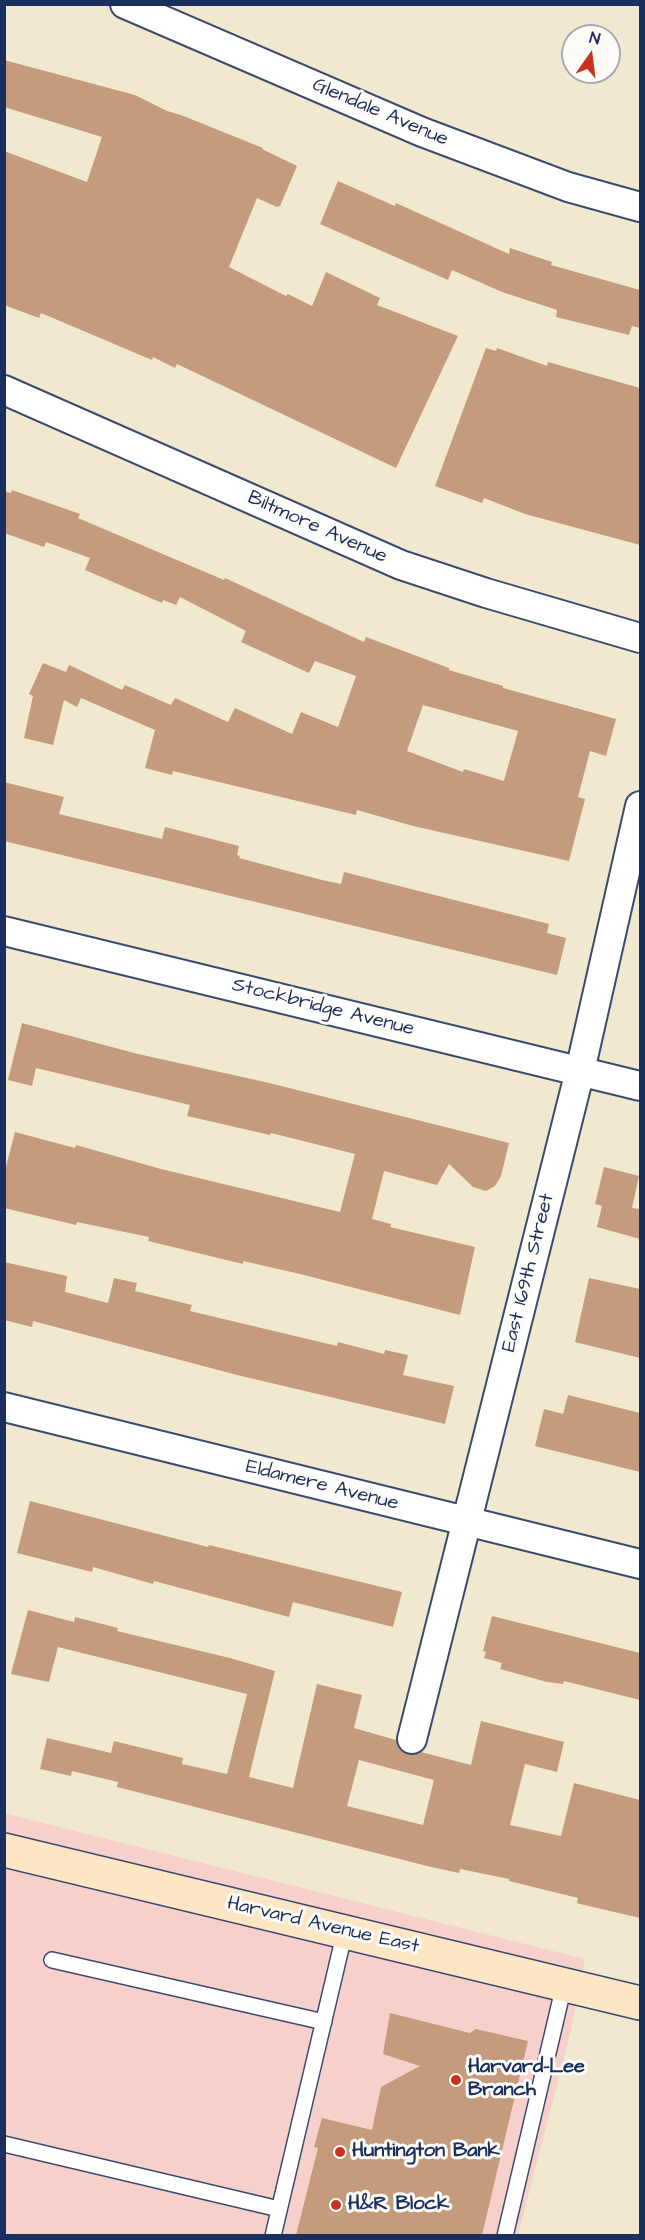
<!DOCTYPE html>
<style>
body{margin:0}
#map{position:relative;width:645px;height:2240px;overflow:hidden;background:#f1e9cf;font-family:"Architects Daughter",sans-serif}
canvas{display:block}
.frame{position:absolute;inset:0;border:6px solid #1b2f5e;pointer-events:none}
.north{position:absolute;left:561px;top:24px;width:60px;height:60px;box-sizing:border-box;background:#fdfcf7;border:2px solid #a3aaba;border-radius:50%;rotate:14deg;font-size:16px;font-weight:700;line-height:24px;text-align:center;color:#1b2f5e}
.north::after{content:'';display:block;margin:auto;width:21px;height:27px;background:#c8321e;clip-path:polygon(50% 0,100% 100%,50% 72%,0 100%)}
</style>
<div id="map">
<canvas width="645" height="2240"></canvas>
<div class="frame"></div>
<div class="north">N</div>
</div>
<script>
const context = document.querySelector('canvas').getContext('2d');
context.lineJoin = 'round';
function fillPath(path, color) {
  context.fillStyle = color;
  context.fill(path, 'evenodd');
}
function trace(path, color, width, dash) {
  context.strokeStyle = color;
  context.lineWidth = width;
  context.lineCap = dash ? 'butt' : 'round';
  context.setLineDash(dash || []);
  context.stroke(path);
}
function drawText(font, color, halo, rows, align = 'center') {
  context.font = font + ' "Architects Daughter",sans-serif';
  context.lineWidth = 6;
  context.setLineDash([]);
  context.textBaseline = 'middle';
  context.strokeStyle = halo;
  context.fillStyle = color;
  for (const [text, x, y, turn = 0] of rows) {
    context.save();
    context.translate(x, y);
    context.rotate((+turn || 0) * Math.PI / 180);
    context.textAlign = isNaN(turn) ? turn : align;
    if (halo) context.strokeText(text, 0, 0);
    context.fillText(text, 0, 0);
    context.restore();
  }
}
const built = new Path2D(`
 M 4,1813 L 585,1959 L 570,2035 L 518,2235 L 5,2235 Z`);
const building = new Path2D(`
 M 4,60 L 135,95 L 167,111 L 181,115 L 263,148 L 262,149 L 297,166 L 280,206 L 277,207 L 257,198 L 229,267 L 286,296 L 288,294 L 312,306 L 326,272 L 380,298 L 377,305 L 458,336 L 396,468 L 177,364 L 175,368 L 153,357 L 152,360 L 41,313 L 39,318 L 4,305 L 4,151 L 87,182 L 102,137 L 4,107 Z
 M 338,181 L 395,206 L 396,203 L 509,254 L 510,248 L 552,262 L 551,265 L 640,290 L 640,328 L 632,326 L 629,335 L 556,317 L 557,310 L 502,292 L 452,270 L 448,280 L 320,224 Z
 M 486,348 L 496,351 L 497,348 L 547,366 L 548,362 L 640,388 L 640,545 L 525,514 L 484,498 L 482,503 L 435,486 Z
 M 12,490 L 80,514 L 78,518 L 224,580 L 225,578 L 364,642 L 366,637 L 449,668 L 449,670 L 503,686 L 503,688 L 616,719 L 606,756 L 590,751 L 578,797 L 585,799 L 569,861 L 413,826 L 357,810 L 356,815 L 173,771 L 172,775 L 145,768 L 155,730 L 81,698 L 77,707 L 64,700 L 53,745 L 24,738 L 33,696 L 29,694 L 43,663 L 66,672 L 69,665 L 122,690 L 125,685 L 171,705 L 175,698 L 228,722 L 235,708 L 292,734 L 301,712 L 338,727 L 356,676 L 315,661 L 309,673 L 241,642 L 246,631 L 180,597 L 176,605 L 163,600 L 162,603 L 85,570 L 90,558 L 46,542 L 44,547 L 4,533 L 4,491 L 11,493 ZM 423,705 L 518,731 L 504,781 L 464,769 L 463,772 L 407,751 Z
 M 4,782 L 64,797 L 59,814 L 162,839 L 165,827 L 239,846 L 237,855 L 240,856 L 239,858 L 322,880 L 341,884 L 344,872 L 549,924 L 547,933 L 566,938 L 557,975 L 4,841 Z
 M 22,1023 L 138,1054 L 265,1082 L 509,1143 L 501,1176 L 495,1186 L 486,1191 L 473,1187 L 449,1164 L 437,1185 L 384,1171 L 372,1219 L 391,1224 L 390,1227 L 475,1247 L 460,1315 L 300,1274 L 243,1261 L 243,1264 L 148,1241 L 149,1237 L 77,1222 L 76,1225 L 4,1208 L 4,1174 L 15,1132 L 75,1148 L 76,1145 L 161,1169 L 340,1212 L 355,1154 L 271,1133 L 270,1135 L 187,1116 L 190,1105 L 36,1068 L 32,1086 L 8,1080 Z
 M 604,1167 L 639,1176 L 632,1208 L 640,1209 L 640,1239 L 597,1227 L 602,1206 L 595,1204 Z
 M 4,1262 L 67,1276 L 65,1292 L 108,1303 L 114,1278 L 137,1283 L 135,1291 L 192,1305 L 190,1311 L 337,1346 L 338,1342 L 384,1354 L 385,1350 L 408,1355 L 403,1375 L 454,1386 L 445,1424 L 237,1375 L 33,1321 L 32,1327 L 4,1320 Z
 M 589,1278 L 640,1289 L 640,1358 L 575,1342 Z
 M 568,1395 L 640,1413 L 640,1472 L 535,1446 L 544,1409 L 563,1414 Z
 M 30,1501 L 208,1547 L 209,1545 L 402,1592 L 393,1627 L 293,1602 L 289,1617 L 154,1581 L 153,1584 L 93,1567 L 92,1572 L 17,1553 Z
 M 28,1610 L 74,1622 L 75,1617 L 118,1628 L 117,1631 L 230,1658 L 275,1671 L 249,1777 L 293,1788 L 317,1684 L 362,1695 L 354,1728 L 396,1740 L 400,1750 L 409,1755 L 421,1752 L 471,1765 L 481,1721 L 564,1742 L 557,1772 L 525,1764 L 510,1825 L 561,1836 L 574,1783 L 640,1800 L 640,1918 L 580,1904 L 577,1903 L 578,1898 L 509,1881 L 509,1879 L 460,1869 L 459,1873 L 431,1867 L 117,1787 L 118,1782 L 72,1771 L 71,1776 L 40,1769 L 47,1738 L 111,1753 L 114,1741 L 183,1758 L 182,1764 L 227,1774 L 247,1694 L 58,1647 L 49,1682 L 11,1674 ZM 359,1760 L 434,1780 L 423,1825 L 347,1806 Z
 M 492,1616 L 640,1653 L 640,1700 L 564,1681 L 563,1684 L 547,1682 L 500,1669 L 502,1663 L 484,1658 L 486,1652 L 483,1651 Z
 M 390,2013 L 470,2033 L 476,2029 L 528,2041 L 482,2235 L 296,2235 L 318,2148 L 314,2147 L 322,2118 L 372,2130 L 381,2087 L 420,2066 L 383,2054 Z`);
const lane = new Path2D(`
 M 52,1960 L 324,2022
 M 4,2144 L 279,2209
 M 273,2236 L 345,1931
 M 505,2236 L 564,1985`);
const street = new Path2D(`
 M 125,4 L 422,132 L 568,187 L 640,207
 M 4,390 L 401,565 L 486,593 L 640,638
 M 4,931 L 640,1086
 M 4,1407 L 640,1564
 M 412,1739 L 580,1071 L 640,806`);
const secondary = new Path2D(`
 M 4,1850 L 640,2003`);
const markers = [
 [456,2080,6,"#c8321e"],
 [340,2152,6,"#c8321e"],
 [336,2205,6,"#c8321e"]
];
const streetNames = [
 ["Glendale Avenue",380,113,23],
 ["Biltmore Avenue",317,528,24],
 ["Stockbridge Avenue",323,1008,14],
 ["East 169th Street",529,1273,-76],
 ["Eldamere Avenue",322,1486,14],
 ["Harvard Avenue East",323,1926,13]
];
const poiNames = [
 ["Harvard-Lee",468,2068],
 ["Branch",468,2091],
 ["Huntington Bank",352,2152],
 ["H&R Block",348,2205]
];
fillPath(built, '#f7d0cc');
fillPath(building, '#c49c7d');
trace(lane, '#3b4b6f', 18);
trace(street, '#3b4b6f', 32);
trace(secondary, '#3b4b6f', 36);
trace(lane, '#fff', 15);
trace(street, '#fff', 28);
trace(secondary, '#fce6c4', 33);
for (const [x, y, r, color] of markers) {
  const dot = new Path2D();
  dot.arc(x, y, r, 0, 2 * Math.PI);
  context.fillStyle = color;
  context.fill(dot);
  trace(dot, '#fdfcf7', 2);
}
drawText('20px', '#1b2f5e', '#fdfcf7', streetNames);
drawText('bold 20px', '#1b2f5e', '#fdfcf7', poiNames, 'left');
</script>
